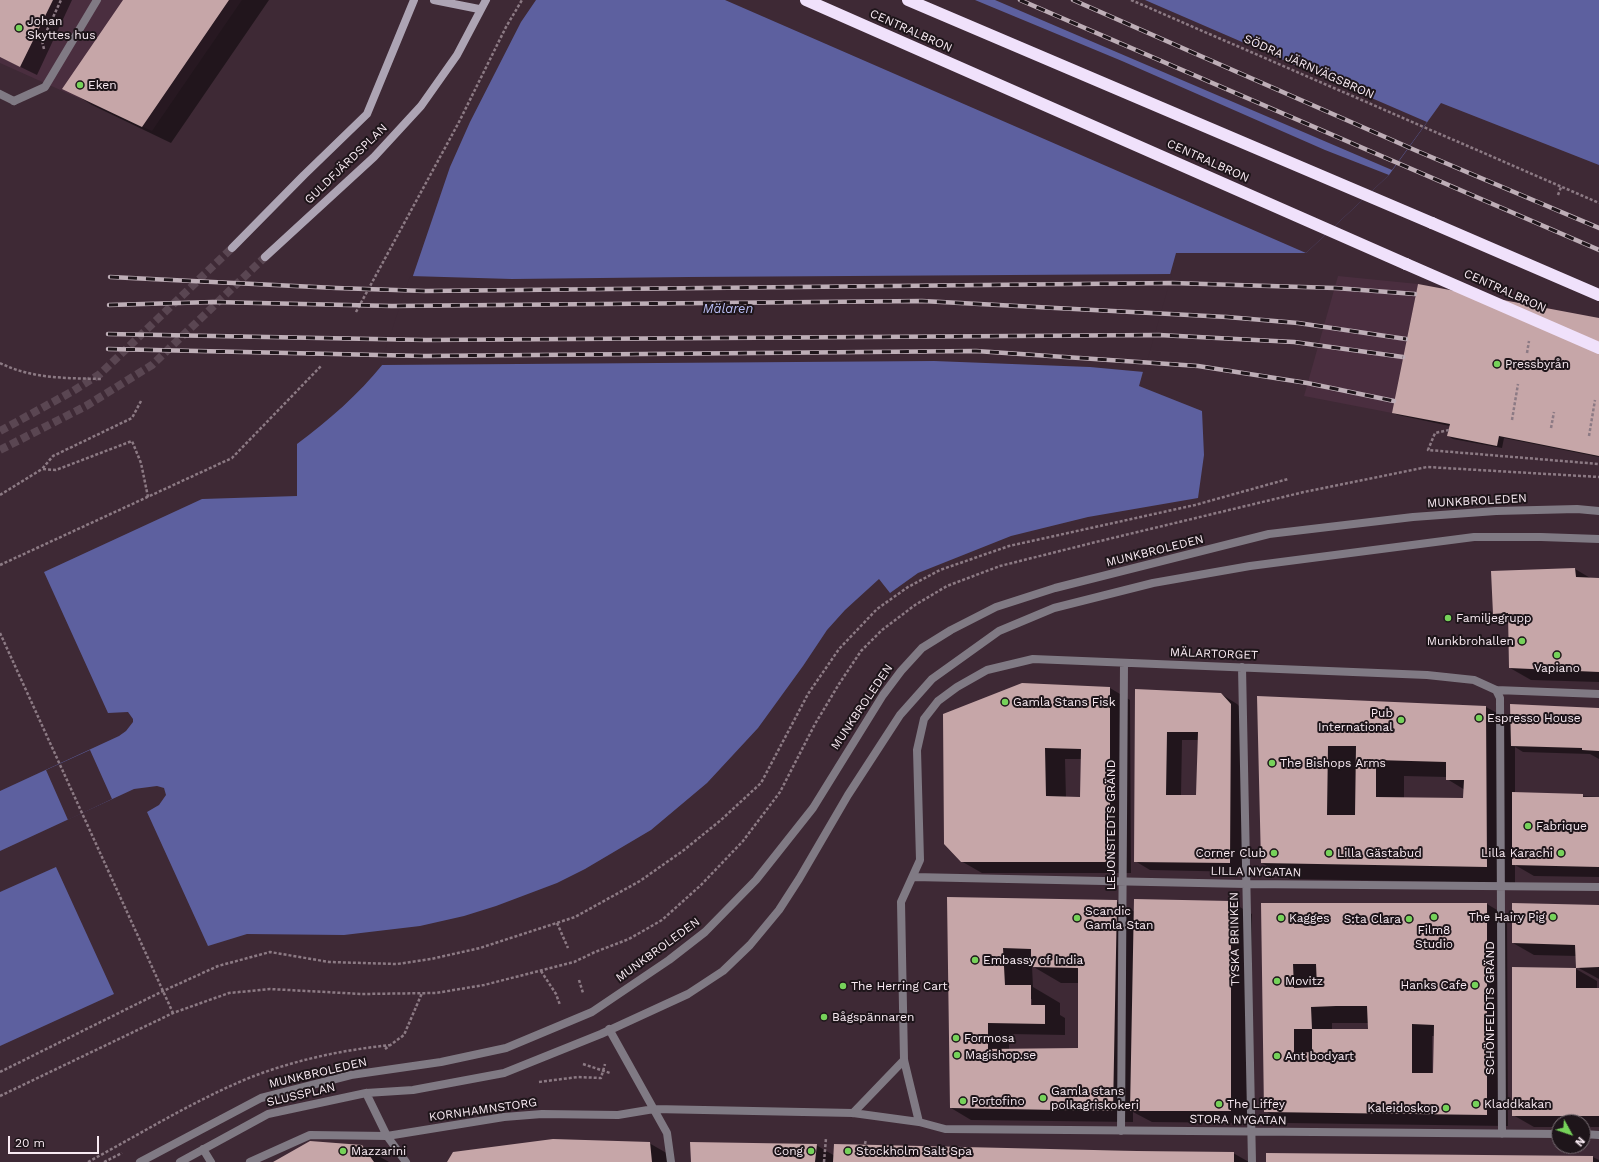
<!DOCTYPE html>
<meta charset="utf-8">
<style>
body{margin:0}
#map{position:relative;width:1599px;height:1162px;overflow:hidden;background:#3e2935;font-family:"Work Sans",sans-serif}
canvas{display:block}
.north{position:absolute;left:1551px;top:1114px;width:40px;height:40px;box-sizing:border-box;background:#1e151a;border:1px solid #766b71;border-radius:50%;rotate:130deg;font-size:11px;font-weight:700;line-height:16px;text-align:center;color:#f9ebf3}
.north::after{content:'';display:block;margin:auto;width:14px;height:18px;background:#76d25a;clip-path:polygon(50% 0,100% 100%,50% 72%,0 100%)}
.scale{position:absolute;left:8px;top:1136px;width:91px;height:18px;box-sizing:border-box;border:2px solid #f9ebf3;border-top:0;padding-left:5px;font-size:12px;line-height:14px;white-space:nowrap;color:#f9ebf3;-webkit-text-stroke:3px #1e151a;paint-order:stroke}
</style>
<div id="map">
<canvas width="1599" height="1162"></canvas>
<div class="north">N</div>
<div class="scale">20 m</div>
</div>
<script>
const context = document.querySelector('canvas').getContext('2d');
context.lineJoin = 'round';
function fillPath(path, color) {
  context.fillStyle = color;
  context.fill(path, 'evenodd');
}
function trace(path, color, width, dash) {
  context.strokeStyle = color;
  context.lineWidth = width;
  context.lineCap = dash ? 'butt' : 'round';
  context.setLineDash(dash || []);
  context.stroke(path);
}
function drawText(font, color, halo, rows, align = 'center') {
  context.font = font + ' "Work Sans",sans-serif';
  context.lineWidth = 4;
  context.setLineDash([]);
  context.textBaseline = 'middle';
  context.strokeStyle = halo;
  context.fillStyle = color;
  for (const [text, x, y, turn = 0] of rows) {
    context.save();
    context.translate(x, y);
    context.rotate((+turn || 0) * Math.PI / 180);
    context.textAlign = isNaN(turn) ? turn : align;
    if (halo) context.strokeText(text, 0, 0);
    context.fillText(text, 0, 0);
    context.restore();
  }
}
const built = new Path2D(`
 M 0,0 L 242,0 L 152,131 L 0,63 Z
 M 1338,276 L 1418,284 L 1392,413 L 1304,396 Z`);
const water = new Path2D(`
 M 536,0 L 1599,0 L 1599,165 L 1441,103 L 1389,175 L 1306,253 L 1176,253 L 1139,386 L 1202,411 L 1204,455 L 1198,498 L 1088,517 L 1011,536 L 918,573 L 890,593 L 879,579 L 845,610 L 827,630 L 803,666 L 758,728 L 707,783 L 651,830 L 585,869 L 557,883 L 496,906 L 464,916 L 420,926 L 344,935 L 247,934 L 208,946 L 147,812 L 159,805 L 166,795 L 164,788 L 157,786 L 134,789 L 0,851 L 0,791 L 119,736 L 126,731 L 133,722 L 133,719 L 128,712 L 108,713 L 44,572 L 202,499 L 297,496 L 297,444 C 329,420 358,395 383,364 L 450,167 L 470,122 L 521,22 Z
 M 56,867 L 114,994 L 0,1046 L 0,892 Z`);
const pier = new Path2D(`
 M 725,0 L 975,0 L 1122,61 L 1325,150 L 1389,175 L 1306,253 Z
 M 995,0 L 1145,0 L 1427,122 L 1392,170 Z
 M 1172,274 L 1144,372 L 1090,367 L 934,361 L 380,365 L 410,276 L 512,279 L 689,277 Z
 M 90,750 L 112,799 L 68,820 L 46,770 Z`);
const shadow = new Path2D(`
 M 0,0 L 72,0 L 37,75 L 0,57 Z
 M 125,0 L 269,0 L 171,143 L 92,105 L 64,88 Z
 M 1599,319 L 1599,457 L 1504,438 L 1502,448 L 1453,439 L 1448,436 L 1450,426 L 1398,415 L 1393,413 Z
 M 1575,569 L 1592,579 L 1599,579 L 1599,682 L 1531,680 L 1510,668 L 1509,622 L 1494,613 Z
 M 1110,688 L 1130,700 L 1131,873 L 982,873 L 961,861 L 944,715 ZM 1065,759 L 1082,759 L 1081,798 L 1066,798 Z
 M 1136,690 L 1221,694 L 1237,704 L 1247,714 L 1246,872 L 1150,870 L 1135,861 ZM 1182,740 L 1198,740 L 1197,796 L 1181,796 Z
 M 1258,697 L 1486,707 L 1512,721 L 1599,709 L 1599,759 L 1590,754 L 1523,752 L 1515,747 L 1515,793 L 1599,797 L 1599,877 L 1534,876 L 1515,865 L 1515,883 L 1290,879 L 1262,863 ZM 1404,776 L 1447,777 L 1447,779 L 1465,790 L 1464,800 L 1404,798 Z
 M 948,898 L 1116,901 L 1135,912 L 1135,900 L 1231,902 L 1252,914 L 1251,1123 L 1152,1122 L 1133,1112 L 1133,1122 L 971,1120 L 951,1108 ZM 1032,966 L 1061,983 L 1079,983 L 1079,1049 L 1009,1050 L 1009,1034 L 1065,1035 L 1065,1018 L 1060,1015 L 1060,1003 L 1033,987 ZM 1030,999 L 1032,999 L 1032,1010 L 1030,1010 Z
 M 1262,904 L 1487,904 L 1507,916 L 1508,1126 L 1286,1123 L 1265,1111 ZM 1332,1023 L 1368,1023 L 1369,1030 L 1332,1030 ZM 1432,1036 L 1435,1036 L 1434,1074 L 1432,1074 Z
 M 1599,906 L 1599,979 L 1577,967 L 1577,956 L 1534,955 L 1513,943 Z
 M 1513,968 L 1576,969 L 1597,981 L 1597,989 L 1599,989 L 1599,1127 L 1583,1127 L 1583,1122 L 1559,1122 L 1559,1127 L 1534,1127 L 1513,1115 Z
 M 649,1143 L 670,1155 L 671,1162 L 449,1162 Z
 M 816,1145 L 835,1156 L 885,1146 L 1233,1153 L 1249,1162 L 692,1162 Z
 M 361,1146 L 389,1162 L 275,1162 Z
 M 1267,1154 L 1593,1157 L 1599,1160 L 1599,1162 L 1267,1162 Z`);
const building = new Path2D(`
 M 0,0 L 53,0 L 20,67 L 0,57 Z
 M 123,0 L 229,0 L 142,127 L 62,89 Z
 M 1418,284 L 1599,318 L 1599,456 L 1499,436 L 1497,446 L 1447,436 L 1450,424 L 1392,413 Z
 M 1575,568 L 1576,577 L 1599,578 L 1599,672 L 1509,668 L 1508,613 L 1493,614 L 1491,571 Z
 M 1022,683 L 1110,687 L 1110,862 L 961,862 L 944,844 L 943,714 ZM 1045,748 L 1081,749 L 1080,797 L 1046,796 Z
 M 1135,689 L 1221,693 L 1231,704 L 1230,863 L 1134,862 ZM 1167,732 L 1198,732 L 1196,795 L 1166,795 Z
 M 1257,696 L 1486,706 L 1487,867 L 1261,863 ZM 1328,746 L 1356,746 L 1355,815 L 1327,815 ZM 1376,760 L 1446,762 L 1446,780 L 1464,780 L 1463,798 L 1376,797 Z
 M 1510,704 L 1599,708 L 1599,751 L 1582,750 L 1582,748 L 1511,746 Z
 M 1512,792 L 1583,794 L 1583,797 L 1599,797 L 1599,867 L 1512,865 Z
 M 947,897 L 1117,900 L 1113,1111 L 950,1108 ZM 1003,948 L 1031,949 L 1031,967 L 1078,968 L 1078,1048 L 988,1049 L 988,1023 L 1045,1024 L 1045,1005 L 1031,1005 L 1031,985 L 1005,985 Z
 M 1134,899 L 1231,901 L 1231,1111 L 1130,1111 Z
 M 1261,903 L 1487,903 L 1487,1115 L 1264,1112 ZM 1293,964 L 1316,964 L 1317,987 L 1294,988 ZM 1336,1006 L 1367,1006 L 1368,1029 L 1312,1029 L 1312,1052 L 1294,1053 L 1294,1029 L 1312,1029 L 1311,1007 ZM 1412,1024 L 1434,1025 L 1433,1073 L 1412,1073 Z
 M 1512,903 L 1599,905 L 1599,967 L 1576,968 L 1575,945 L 1512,943 Z
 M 1512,967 L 1576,968 L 1576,988 L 1599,988 L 1599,1116 L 1512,1116 Z
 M 553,1139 L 650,1142 L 652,1162 L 447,1162 L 453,1152 Z
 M 310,1141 L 362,1145 L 374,1162 L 273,1162 Z
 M 690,1142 L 817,1144 L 815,1162 L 691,1162 Z
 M 834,1144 L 1137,1151 L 1234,1152 L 1234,1162 L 833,1162 Z
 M 1266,1153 L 1593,1156 L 1593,1162 L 1266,1162 Z`);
const secondaryTunnel = new Path2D(`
 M 0,431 L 73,391 L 100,374 L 232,248
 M 0,450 L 86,406 L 152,365 L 265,257`);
const path = new Path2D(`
 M 1131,0 L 1599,203
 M 44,49 L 42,41 L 61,0
 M 1558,195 L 1561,187
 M 356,312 L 459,122 L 506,27 L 522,0
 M 1527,353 L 1529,341
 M 0,363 C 32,379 67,378 102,379
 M 141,401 L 132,418 L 53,456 L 42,469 L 56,470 L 132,441 L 141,463 L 148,497
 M 1512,420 L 1518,384
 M 1551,428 L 1554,412
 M 1449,430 L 1435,433 L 1428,450 L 1599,464
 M 1589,436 L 1595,400
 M 0,495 L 42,469
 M 0,565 L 232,458 L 321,366
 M 0,633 L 173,1013
 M 557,923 L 568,948
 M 541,971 L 556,994 L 560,1005
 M 579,980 L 583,993
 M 385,1049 L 404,1035 L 422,993
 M 583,1064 L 610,1073
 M 0,1072 L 163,991 L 218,966 L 270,952 L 329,962 L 397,964 L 431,959 L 480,948 L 575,917 L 640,881 L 684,850 L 721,820 L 761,783 L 808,694 L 839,649 L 877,609 L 908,587 L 940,570 L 1009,546 L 1195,505 L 1288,479
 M 539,1082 L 578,1077 L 601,1078 L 605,1064
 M 0,1096 L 173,1013 L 229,993 L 270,989 L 362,994 L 436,993 L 484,985 L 574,962 L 595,952 L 629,939 L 662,920 L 701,885 L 743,841 L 780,792 L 815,724 L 839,684 L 861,651 L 882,630 L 915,605 L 947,586 L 1000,566 L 1096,542 L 1304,492 L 1427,467 L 1599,477
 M 865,1144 L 866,1139
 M 88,1162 C 140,1134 190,1103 244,1080 C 290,1061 341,1050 391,1045
 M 104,1162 L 122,1153
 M 824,1162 L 826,1138`);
const lane = new Path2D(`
 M 0,94 L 14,101`);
const street = new Path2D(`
 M 14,101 L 45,87 L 97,0
 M 1242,667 L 1252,1162
 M 1496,690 L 1500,698 L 1502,1134
 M 913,877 L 1246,884 L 1599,887
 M 609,1029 L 667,1133 L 671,1162
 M 366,1093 L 387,1136 L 406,1162
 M 853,1113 L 904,1060
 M 919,1122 L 904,1060 L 901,902 L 920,860 L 917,750 L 924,719 L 938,701 L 957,687 L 987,670 L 1033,659 L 1427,675 L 1474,680 L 1496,690 L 1599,694
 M 1121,1131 L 1124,663
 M 1583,1134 L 1599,1135
 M 203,1149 L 211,1162
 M 140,1162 L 261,1098 L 351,1075 L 441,1062 L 506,1048 L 592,1012 L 669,960 L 705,932 L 756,880 L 813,808 L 883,695 L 901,671 L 922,648 L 951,630 L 996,607 L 1055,588 L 1269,534 L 1413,517 L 1496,511 L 1577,509 L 1599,511
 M 180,1162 L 268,1114 L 366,1093 L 413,1090 L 504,1073 L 601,1034 L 688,994 L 723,971 L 750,945 L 779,910 L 799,879 L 848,795 L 900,715 L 932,679 L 999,631 L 1054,608 L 1153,583 L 1250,566 L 1474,537 L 1541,537 L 1599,539
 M 250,1162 L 310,1135 L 387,1136 L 504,1117 L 542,1114 L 618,1115 L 654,1109 L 853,1113 L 919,1122 L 945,1129 L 1559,1134`);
const secondary = new Path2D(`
 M 434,0 L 479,9
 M 232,248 L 304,175 L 367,114 L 414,0
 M 265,257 L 374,157 L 421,106 L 457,55 L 486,0`);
const highway = new Path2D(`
 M 806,0 L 1406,264
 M 908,0 L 1432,223`);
const rail = new Path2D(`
 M 1020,0 L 1599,250
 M 1073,0 L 1417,151 L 1599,228
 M 110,277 L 336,288 L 425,291 L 1172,283 L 1335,288 L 1415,294
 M 109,305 L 213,302 L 392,306 L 922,301 L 1227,317 L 1298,323 L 1406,339
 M 108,334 L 426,340 L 1159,335 L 1294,342 L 1403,357
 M 108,349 L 424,356 L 976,351 L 1198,366 L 1307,383 L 1394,401`);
const highwayBridge = new Path2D(`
 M 1432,223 L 1599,295
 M 1406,264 L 1599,348`);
const markers = [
 [19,28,4,"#76d25a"],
 [80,85,4,"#76d25a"],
 [1497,364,4,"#76d25a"],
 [1448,618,4,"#76d25a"],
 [1522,641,4,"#76d25a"],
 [1557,655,4,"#76d25a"],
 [1005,702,4,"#76d25a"],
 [1479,718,4,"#76d25a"],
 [1401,720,4,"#76d25a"],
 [1272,763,4,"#76d25a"],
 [1528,826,4,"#76d25a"],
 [1274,853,4,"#76d25a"],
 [1329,853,4,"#76d25a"],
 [1561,853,4,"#76d25a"],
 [1434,917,4,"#76d25a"],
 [1553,917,4,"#76d25a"],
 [1077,918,4,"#76d25a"],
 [1281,918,4,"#76d25a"],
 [1409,919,4,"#76d25a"],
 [975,960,4,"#76d25a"],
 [1277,981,4,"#76d25a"],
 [1475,985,4,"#76d25a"],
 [843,986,4,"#76d25a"],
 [824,1017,4,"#76d25a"],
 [956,1038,4,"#76d25a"],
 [957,1055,4,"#76d25a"],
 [1277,1056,4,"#76d25a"],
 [1043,1098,4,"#76d25a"],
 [963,1101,4,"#76d25a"],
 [1219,1104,4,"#76d25a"],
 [1476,1104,4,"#76d25a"],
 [1446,1108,4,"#76d25a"],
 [343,1151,4,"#76d25a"],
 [811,1151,4,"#76d25a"],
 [848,1151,4,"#76d25a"]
];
const poiNames = [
 ["Johan",27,21],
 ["Skyttes hus",27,35],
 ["Eken",88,85],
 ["Pressbyrån",1505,364],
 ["Familjegrupp",1456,618],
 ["Munkbrohallen",1514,641,"right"],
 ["Vapiano",1557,668,"center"],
 ["Gamla Stans Fisk",1013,702],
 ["Pub",1393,713,"right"],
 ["International",1393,727,"right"],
 ["Espresso House",1487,718],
 ["The Bishops Arms",1280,763],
 ["Fabrique",1536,826],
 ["Corner Club",1266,853,"right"],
 ["Lilla Gästabud",1337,853],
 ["Lilla Karachi",1553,853,"right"],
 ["Scandic",1085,911],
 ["Gamla Stan",1085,925],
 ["The Hairy Pig",1545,917,"right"],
 ["Kagges",1289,918],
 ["S:ta Clara",1401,919,"right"],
 ["Film8",1434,930,"center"],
 ["Studio",1434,944,"center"],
 ["Embassy of India",983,960],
 ["Movitz",1285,981],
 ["Hanks Cafe",1467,985,"right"],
 ["The Herring Cart",851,986],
 ["Bågspännaren",832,1017],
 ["Formosa",964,1038],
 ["Magishop.se",965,1055],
 ["Ant bodyart",1285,1056],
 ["Gamla stans",1051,1091],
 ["polkagriskokeri",1051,1105],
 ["Portofino",971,1101],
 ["The Liffey",1227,1104],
 ["Kladdkakan",1484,1104],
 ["Kaleidoskop",1438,1108,"right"],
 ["Mazzarini",351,1151],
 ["Cong",803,1151,"right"],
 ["Stockholm Salt Spa",856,1151]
];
const streetNames = [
 ["CENTRALBRON",911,31,24],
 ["SÖDRA JÄRNVÄGSBRON",1309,67,24],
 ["CENTRALBRON",1208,161,24],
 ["GULDFJÄRDSPLAN",346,164,-44],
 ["CENTRALBRON",1505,291,24],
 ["MUNKBROLEDEN",1477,501,-3],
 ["MUNKBROLEDEN",1155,551,-14],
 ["MÄLARTORGET",1214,654,2],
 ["MUNKBROLEDEN",862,707,-56],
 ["LEJONSTEDTS GRÄND",1111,825,-90],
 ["LILLA NYGATAN",1256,872,1],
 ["TYSKA BRINKEN",1235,939,-91],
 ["MUNKBROLEDEN",658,950,-36],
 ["SCHÖNFELDTS GRÄND",1490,1008,-90],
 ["MUNKBROLEDEN",318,1073,-13],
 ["SLUSSPLAN",301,1095,-13],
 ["KORNHAMNSTORG",483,1110,-8],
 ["STORA NYGATAN",1238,1120,1]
];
const waterNames = [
 ["Mälaren",728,309]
];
fillPath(built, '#4a2e3f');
fillPath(water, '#5d609f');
fillPath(pier, '#3e2935');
fillPath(shadow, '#0007');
fillPath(building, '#c6a6a8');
trace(secondaryTunnel, '#5a4652', 8, [8, 4]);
trace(path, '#8c7a84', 2.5, [3, 2]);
trace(lane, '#807a84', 8);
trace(street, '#807a84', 8);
trace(secondary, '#ada4b4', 8);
trace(highway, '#f0e1fb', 12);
trace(rail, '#beaeb7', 4.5);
trace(rail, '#1e151a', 3, [9]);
trace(highwayBridge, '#f0e1fb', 12);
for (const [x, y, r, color] of markers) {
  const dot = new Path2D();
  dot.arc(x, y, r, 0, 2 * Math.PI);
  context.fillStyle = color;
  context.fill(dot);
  trace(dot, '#1e151a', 1.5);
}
drawText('12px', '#f9ebf3', '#1e151a', poiNames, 'left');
drawText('12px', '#f9ebf3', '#1e151a', streetNames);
drawText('italic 13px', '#babff6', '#1e151a', waterNames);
</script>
